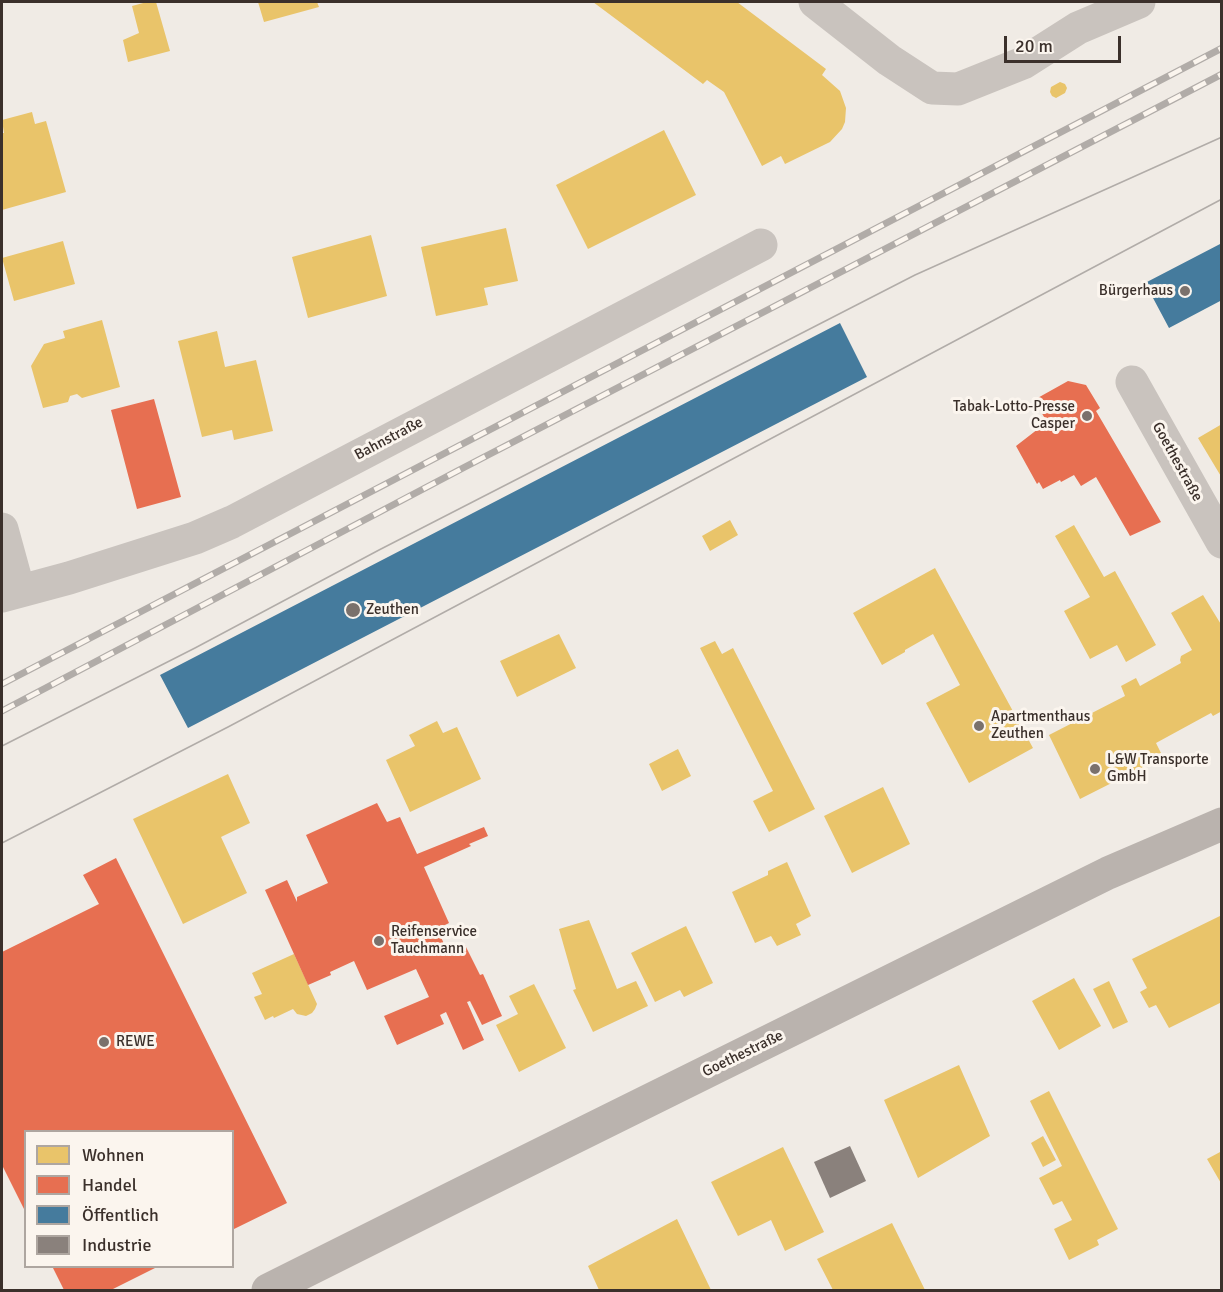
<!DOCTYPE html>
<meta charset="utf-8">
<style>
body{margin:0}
#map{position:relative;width:1223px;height:1292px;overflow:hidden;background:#f0ebe5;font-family:Signika,sans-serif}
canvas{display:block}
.frame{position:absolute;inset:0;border:3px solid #3b302b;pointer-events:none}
.legend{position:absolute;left:24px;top:1130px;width:210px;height:138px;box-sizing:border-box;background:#fbf5ee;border:2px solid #aea6a0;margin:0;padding:8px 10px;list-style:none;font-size:18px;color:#3b302b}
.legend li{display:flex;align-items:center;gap:12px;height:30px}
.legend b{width:30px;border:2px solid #aea6a0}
.scale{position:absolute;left:1004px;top:36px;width:117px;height:27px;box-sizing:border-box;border:3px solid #3b302b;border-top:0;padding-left:8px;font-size:18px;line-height:21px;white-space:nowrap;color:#3b302b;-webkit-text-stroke:4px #fbf5ee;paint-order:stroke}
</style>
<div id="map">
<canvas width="1223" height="1292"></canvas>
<div class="frame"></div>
<ul class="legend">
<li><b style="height:16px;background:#e9c46a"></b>Wohnen</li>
<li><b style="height:16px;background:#e76f51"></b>Handel</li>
<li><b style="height:16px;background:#457b9d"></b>Öffentlich</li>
<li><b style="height:16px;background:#8a817c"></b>Industrie</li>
</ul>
<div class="scale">20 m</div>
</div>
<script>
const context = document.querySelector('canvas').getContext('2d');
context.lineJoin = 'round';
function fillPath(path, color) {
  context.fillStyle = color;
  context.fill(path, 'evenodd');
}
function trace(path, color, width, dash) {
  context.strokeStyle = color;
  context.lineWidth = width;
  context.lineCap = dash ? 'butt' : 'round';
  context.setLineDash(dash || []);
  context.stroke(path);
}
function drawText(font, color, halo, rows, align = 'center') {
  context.font = font + ' Signika,sans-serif';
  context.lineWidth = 6;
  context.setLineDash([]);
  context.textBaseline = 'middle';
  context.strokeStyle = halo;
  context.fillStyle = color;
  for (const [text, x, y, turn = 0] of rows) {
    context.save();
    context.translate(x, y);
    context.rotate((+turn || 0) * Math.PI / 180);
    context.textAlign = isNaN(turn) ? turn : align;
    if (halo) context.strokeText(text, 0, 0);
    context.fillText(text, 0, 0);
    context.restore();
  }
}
const homes = new Path2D(`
 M 147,2 L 156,2 L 170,51 L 128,62 L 123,40 L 139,33 L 132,6 Z
 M 258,2 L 317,2 L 319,7 L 264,22 Z
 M 593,2 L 737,2 L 826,69 L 822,75 L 840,91 L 846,108 L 845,122 L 842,129 L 830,142 L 785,164 L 781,156 L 762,166 L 724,92 L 707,80 L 703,84 Z
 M 1060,82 L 1065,84 L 1067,88 L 1065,93 L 1056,98 L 1052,96 L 1050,92 L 1051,87 Z
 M 32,112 L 35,124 L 46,121 L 66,192 L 2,210 L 2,133 L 4,133 L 2,120 Z
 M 664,130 L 696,195 L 588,249 L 556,185 Z
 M 506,228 L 518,281 L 484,288 L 488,305 L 436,316 L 421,247 Z
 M 371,235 L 387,296 L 308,318 L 292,257 Z
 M 63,241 L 75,284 L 14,301 L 2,258 Z
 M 102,320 L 120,387 L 82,398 L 77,394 L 70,396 L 68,402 L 43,408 L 31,366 L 44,344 L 65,338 L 63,331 Z
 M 217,331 L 225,367 L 256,360 L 273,431 L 234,440 L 232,430 L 202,437 L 178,341 Z
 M 1222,424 L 1222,478 L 1198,438 Z
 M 730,520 L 738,535 L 710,551 L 702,536 Z
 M 1074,525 L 1104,577 L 1115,571 L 1156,645 L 1126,662 L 1117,645 L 1090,659 L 1064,611 L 1090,597 L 1055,536 Z
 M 935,568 L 1033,748 L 969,783 L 926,703 L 960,685 L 933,634 L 905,650 L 905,652 L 882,665 L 853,613 Z
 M 1203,595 L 1222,626 L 1222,711 L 1213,716 L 1211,713 L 1156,743 L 1163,757 L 1080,799 L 1049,735 L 1125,696 L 1121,686 L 1136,678 L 1140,686 L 1181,663 L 1180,660 L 1181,656 L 1192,650 L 1171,613 Z
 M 559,634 L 576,668 L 517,697 L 500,661 Z
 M 715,641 L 722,654 L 733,648 L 815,809 L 769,832 L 753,801 L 773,791 L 700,648 Z
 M 437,721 L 443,733 L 457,727 L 481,779 L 410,812 L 386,760 L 415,746 L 409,735 Z
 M 678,749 L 691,776 L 662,791 L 649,764 Z
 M 228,774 L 250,823 L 221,837 L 247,893 L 183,924 L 133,819 Z
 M 883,787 L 910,844 L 852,873 L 824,816 Z
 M 787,862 L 811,916 L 796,924 L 801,935 L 777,946 L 771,936 L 755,943 L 732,892 L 768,875 L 768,871 Z
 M 1222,915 L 1222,1002 L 1169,1028 L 1156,1005 L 1149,1008 L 1140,992 L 1147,988 L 1132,959 Z
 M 589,920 L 617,989 L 636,981 L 648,1006 L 593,1032 L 573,990 L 576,989 L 559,929 Z
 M 686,926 L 713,983 L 684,997 L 680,990 L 655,1002 L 631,953 Z
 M 294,954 L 317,1004 L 315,1009 L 312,1013 L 306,1016 L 297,1014 L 293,1009 L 274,1018 L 273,1016 L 265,1020 L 254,997 L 262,994 L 252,973 Z
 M 1074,978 L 1101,1026 L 1059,1050 L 1032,1001 Z
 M 1109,981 L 1128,1022 L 1113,1029 L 1093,989 Z
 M 534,984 L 566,1048 L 519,1072 L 496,1025 L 518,1014 L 509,996 Z
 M 959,1065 L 990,1136 L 918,1178 L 884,1100 Z
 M 1049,1091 L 1118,1229 L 1097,1240 L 1099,1245 L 1069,1260 L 1054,1229 L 1072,1220 L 1062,1201 L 1053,1205 L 1039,1178 L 1062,1166 L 1030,1101 Z
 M 1043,1136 L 1056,1160 L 1043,1167 L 1031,1143 Z
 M 783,1147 L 824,1232 L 785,1251 L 771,1220 L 738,1236 L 711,1182 Z
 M 1222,1151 L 1222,1185 L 1207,1159 Z
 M 677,1219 L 711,1290 L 599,1290 L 588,1266 Z
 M 892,1223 L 925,1290 L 833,1290 L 817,1259 Z`);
const shops = new Path2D(`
 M 1068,381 L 1086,385 L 1100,408 L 1096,411 L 1161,522 L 1130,536 L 1096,477 L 1081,486 L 1074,475 L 1061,482 L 1060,480 L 1043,489 L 1039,482 L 1037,484 L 1016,446 L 1047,422 L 1034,400 Z
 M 154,399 L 181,497 L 137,509 L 111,410 Z
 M 377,803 L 387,822 L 400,817 L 417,854 L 484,827 L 488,836 L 469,844 L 471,846 L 424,867 L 449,923 L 437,929 L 448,952 L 465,945 L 480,975 L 483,974 L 502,1016 L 482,1025 L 470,1001 L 467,1002 L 484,1040 L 463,1050 L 446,1012 L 440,1015 L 444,1024 L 397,1045 L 384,1016 L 429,997 L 416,969 L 367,990 L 354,961 L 330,972 L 331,975 L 308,985 L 265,890 L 287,880 L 297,902 L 297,897 L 328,883 L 306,835 Z
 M 116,858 L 287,1203 L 232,1230 L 232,1132 L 26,1132 L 26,1213 L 2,1165 L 2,952 L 99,904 L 83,875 Z
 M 52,1266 L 159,1266 L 111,1290 L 64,1290 Z`);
const public = new Path2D(`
 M 1222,243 L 1222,300 L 1169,328 L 1145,283 Z
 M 840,323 L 867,377 L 188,728 L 160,675 Z`);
const industry = new Path2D(`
 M 850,1146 L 866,1181 L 830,1198 L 814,1162 Z`);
const minor = new Path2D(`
 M 815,2 L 889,60 L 932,88 L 958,89 L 1023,63 L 1078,28 L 1139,2
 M 1132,382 L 1222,542
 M 2,529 L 19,591
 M 2,596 L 69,578 L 195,538 L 232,522 L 761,245`);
const secondary = new Path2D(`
 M 268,1290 L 454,1197 L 1108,873 L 1222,824`);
const tram = new Path2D(`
 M 2,746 L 195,648 L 379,550 L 915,275 L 1222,137
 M 2,843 L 228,727 L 1222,199`);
const rail = new Path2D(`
 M 2,684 L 1222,48
 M 2,711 L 463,468 L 1222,74`);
const markers = [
 [1185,291,6,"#7a716c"],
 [1087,416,6,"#7a716c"],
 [353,610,8,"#7a716c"],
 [979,726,6,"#7a716c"],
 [1095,769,6,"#7a716c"],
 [379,941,6,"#7a716c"],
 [104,1042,6,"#7a716c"]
];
const poiNames = [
 ["Bürgerhaus",1173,291,"right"],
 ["Tabak-Lotto-Presse",1075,407,"right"],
 ["Casper",1075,424,"right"],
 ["Zeuthen",366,610],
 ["Apartmenthaus",991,717],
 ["Zeuthen",991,734],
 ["L&W Transporte",1107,760],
 ["GmbH",1107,777],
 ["Reifenservice",391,932],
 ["Tauchmann",391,949],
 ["REWE",116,1042]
];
const streetNames = [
 ["Bahnstraße",389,439,-28],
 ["Goethestraße",1177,462,61],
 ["Goethestraße",743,1054,-26]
];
fillPath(homes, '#e9c46a');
fillPath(shops, '#e76f51');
fillPath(public, '#457b9d');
fillPath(industry, '#8a817c');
trace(minor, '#c9c3be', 33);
trace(secondary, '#bab3ae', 33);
trace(tram, '#b1aca8', 1.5);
trace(rail, '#b1aca8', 7);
trace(rail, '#fbf5ee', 4.5, [14]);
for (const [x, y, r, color] of markers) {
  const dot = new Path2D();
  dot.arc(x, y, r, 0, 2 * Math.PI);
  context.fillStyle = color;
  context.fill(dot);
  trace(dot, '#fbf5ee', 2);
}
drawText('15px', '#3b302b', '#fbf5ee', poiNames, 'left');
drawText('15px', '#3b302b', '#fbf5ee', streetNames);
</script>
